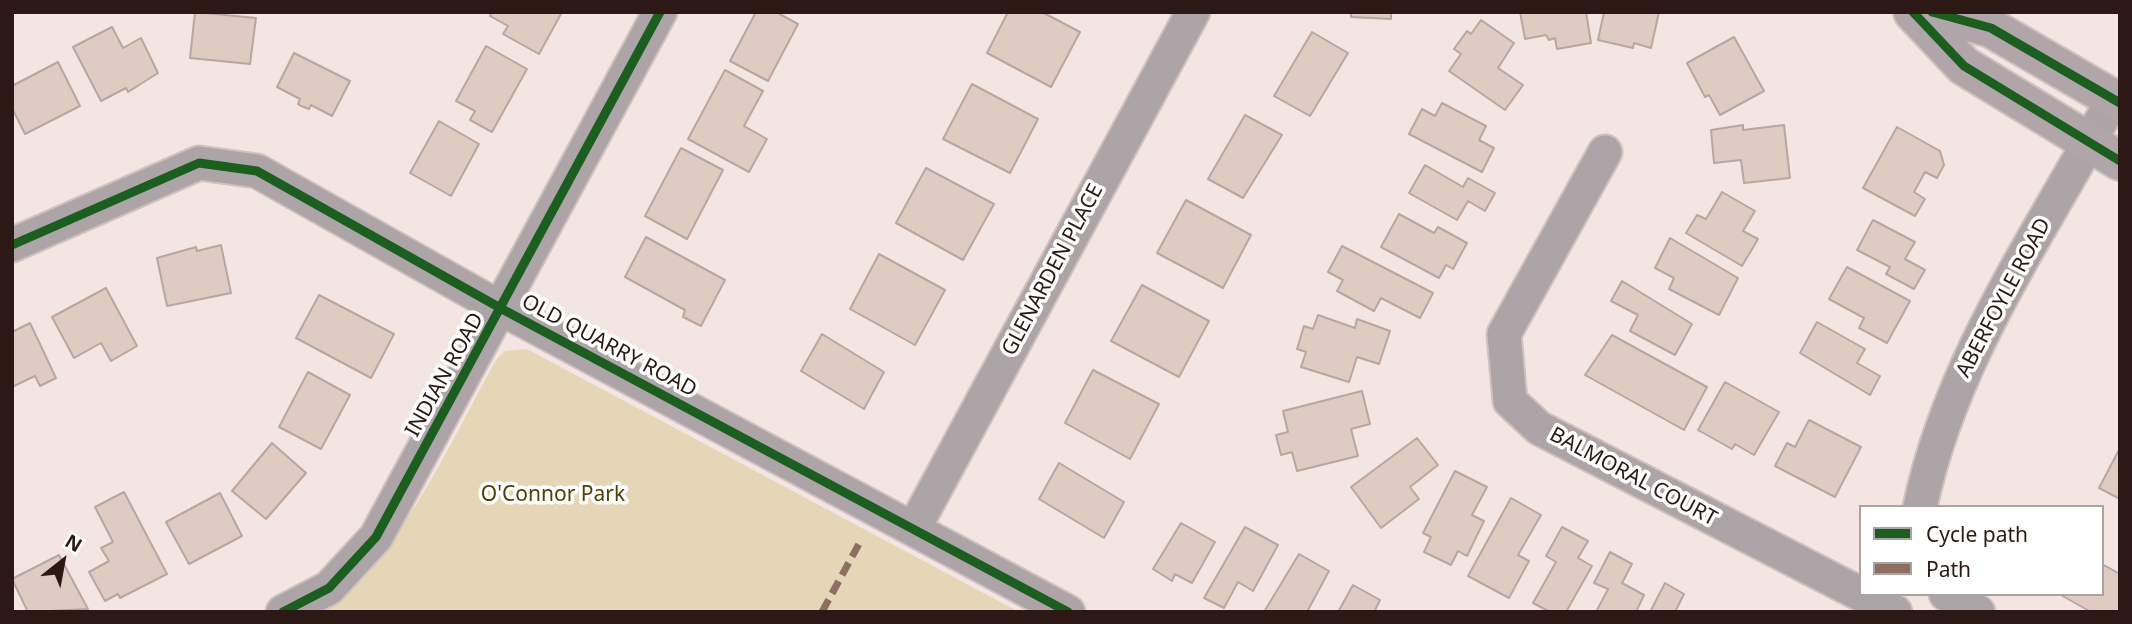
<!DOCTYPE html>
<style>
body{margin:0}
#map{position:relative;width:2132px;height:624px;overflow:hidden;background:#f3e5e2;font-family:"Noto Sans",sans-serif}
canvas{display:block}
.frame{position:absolute;inset:0;border:14px solid #2c1814;pointer-events:none}
.legend{position:absolute;left:1859px;top:505px;width:245px;height:91px;box-sizing:border-box;background:#fff;border:2px solid #aba3a1;margin:0;padding:9px 12px;list-style:none;font-size:21px;color:#2c1814}
.legend li{display:flex;align-items:center;gap:14px;height:35px}
.legend b{width:35px;border:2px solid #aba3a1}
.north{position:absolute;left:28px;top:526px;width:70px;height:70px;-webkit-text-stroke:5px #fff;paint-order:stroke;rotate:31deg;font-size:19px;font-weight:700;line-height:28px;text-align:center;color:#2c1814}
.north::after{content:'';display:block;margin:auto;width:24px;height:32px;background:#2c1814;clip-path:polygon(50% 0,100% 100%,50% 72%,0 100%)}
</style>
<div id="map">
<canvas width="2132" height="624"></canvas>
<div class="frame"></div>
<ul class="legend">
<li><b style="height:9px;background:#1b5e20"></b>Cycle path</li>
<li><b style="height:9px;background:#8d6e63"></b>Path</li>
</ul>
<div class="north">N</div>
</div>
<script>
const context = document.querySelector('canvas').getContext('2d');
context.lineJoin = 'round';
function fillPath(path, color) {
  context.fillStyle = color;
  context.fill(path, 'evenodd');
}
function trace(path, color, width, dash) {
  context.strokeStyle = color;
  context.lineWidth = width;
  context.lineCap = dash ? 'butt' : 'round';
  context.setLineDash(dash || []);
  context.stroke(path);
}
function drawText(font, color, halo, rows, align = 'center') {
  context.font = font + ' "Noto Sans",sans-serif';
  context.lineWidth = 7;
  context.setLineDash([]);
  context.textBaseline = 'middle';
  context.strokeStyle = halo;
  context.fillStyle = color;
  for (const [text, x, y, turn = 0] of rows) {
    context.save();
    context.translate(x, y);
    context.rotate((+turn || 0) * Math.PI / 180);
    context.textAlign = isNaN(turn) ? turn : align;
    if (halo) context.strokeText(text, 0, 0);
    context.fillText(text, 0, 0);
    context.restore();
  }
}
const green = new Path2D(`
 M 527,349 L 1019,612 L 320,612 C 404,553 447,447 496,360 L 505,351 Z`);
const building = new Path2D(`
 M 195,12 L 256,18 L 250,64 L 190,58 Z
 M 492,12 L 562,12 L 539,54 L 503,34 L 508,26 L 490,16 Z
 M 756,12 L 776,12 L 798,24 L 768,81 L 730,61 Z
 M 1008,12 L 1042,12 L 1080,32 L 1051,87 L 987,53 Z
 M 1351,12 L 1391,12 L 1391,19 L 1351,17 Z
 M 1520,12 L 1586,12 L 1591,43 L 1557,49 L 1555,38 L 1549,40 L 1546,35 L 1525,39 Z
 M 1604,12 L 1659,12 L 1651,48 L 1634,43 L 1633,48 L 1598,40 Z
 M 1481,20 L 1514,43 L 1498,68 L 1523,85 L 1505,110 L 1449,71 L 1461,54 L 1454,49 L 1467,31 L 1471,34 Z
 M 112,27 L 123,48 L 141,38 L 158,73 L 128,92 L 126,88 L 101,101 L 73,47 Z
 M 1312,32 L 1348,53 L 1310,116 L 1274,96 Z
 M 1734,37 L 1764,91 L 1720,115 L 1709,95 L 1705,97 L 1687,63 Z
 M 486,46 L 527,69 L 492,132 L 470,120 L 475,111 L 456,101 Z
 M 294,53 L 350,81 L 332,116 L 311,105 L 309,109 L 301,106 L 298,104 L 300,99 L 277,87 Z
 M 58,62 L 80,106 L 25,134 L 12,108 L 12,86 Z
 M 725,70 L 763,91 L 744,126 L 767,139 L 749,172 L 688,139 Z
 M 972,84 L 1038,119 L 1010,173 L 943,139 Z
 M 1442,103 L 1486,126 L 1479,140 L 1494,148 L 1482,172 L 1409,134 L 1422,109 L 1435,116 Z
 M 1245,115 L 1282,135 L 1243,198 L 1208,179 Z
 M 439,121 L 479,144 L 451,196 L 410,173 Z
 M 1743,125 L 1743,130 L 1784,125 L 1790,178 L 1744,183 L 1741,160 L 1714,163 L 1711,130 Z
 M 1897,127 L 1940,151 L 1944,165 L 1937,178 L 1925,172 L 1914,192 L 1925,199 L 1915,216 L 1863,188 Z
 M 681,148 L 723,170 L 687,239 L 645,216 Z
 M 1425,165 L 1463,187 L 1468,178 L 1495,193 L 1485,211 L 1468,201 L 1457,220 L 1409,193 Z
 M 926,168 L 994,204 L 963,260 L 896,223 Z
 M 1722,192 L 1755,211 L 1743,231 L 1758,239 L 1742,266 L 1686,233 L 1697,215 L 1706,219 Z
 M 1186,200 L 1251,235 L 1223,288 L 1157,253 Z
 M 1399,214 L 1434,233 L 1438,227 L 1467,243 L 1453,269 L 1446,265 L 1439,278 L 1381,247 Z
 M 1873,220 L 1915,242 L 1905,259 L 1925,270 L 1914,289 L 1886,274 L 1890,267 L 1857,250 Z
 M 646,237 L 725,280 L 701,326 L 683,317 L 685,310 L 625,277 Z
 M 1670,238 L 1738,278 L 1719,315 L 1669,289 L 1674,278 L 1655,268 Z
 M 221,245 L 231,293 L 167,306 L 157,258 L 196,247 L 197,251 Z
 M 1342,246 L 1433,293 L 1420,318 L 1381,298 L 1374,311 L 1337,291 L 1343,280 L 1328,272 Z
 M 879,254 L 945,290 L 915,345 L 850,309 Z
 M 1847,267 L 1910,301 L 1887,343 L 1859,328 L 1864,318 L 1829,299 Z
 M 1622,281 L 1692,324 L 1675,355 L 1630,331 L 1638,315 L 1611,301 Z
 M 1142,285 L 1209,321 L 1179,377 L 1111,341 Z
 M 106,288 L 137,346 L 111,361 L 101,343 L 74,358 L 52,317 Z
 M 319,295 L 394,334 L 371,378 L 296,338 Z
 M 1318,315 L 1355,328 L 1357,319 L 1390,331 L 1379,364 L 1357,357 L 1349,382 L 1301,367 L 1306,352 L 1297,349 L 1304,326 L 1313,329 Z
 M 1817,322 L 1865,349 L 1857,363 L 1880,376 L 1870,395 L 1800,353 Z
 M 30,323 L 56,378 L 40,386 L 35,376 L 12,387 L 12,332 Z
 M 822,334 L 884,372 L 864,409 L 801,371 Z
 M 1612,335 L 1707,387 L 1684,430 L 1585,375 Z
 M 1093,370 L 1159,404 L 1130,459 L 1065,423 Z
 M 308,372 L 350,395 L 321,449 L 279,427 Z
 M 1725,382 L 1779,412 L 1754,455 L 1735,444 L 1732,449 L 1698,430 Z
 M 1362,391 L 1370,424 L 1351,429 L 1358,456 L 1297,471 L 1292,452 L 1281,455 L 1276,435 L 1288,432 L 1283,411 Z
 M 1809,420 L 1861,447 L 1835,497 L 1775,466 L 1787,443 L 1795,447 Z
 M 1417,438 L 1438,465 L 1410,487 L 1419,499 L 1381,528 L 1351,487 Z
 M 272,443 L 306,473 L 266,519 L 232,491 Z
 M 2120,448 L 2120,499 L 2099,488 Z
 M 1059,463 L 1124,502 L 1104,538 L 1039,499 Z
 M 1455,471 L 1487,487 L 1472,515 L 1484,521 L 1467,556 L 1458,551 L 1451,565 L 1424,552 L 1431,537 L 1423,533 Z
 M 124,492 L 167,574 L 120,598 L 118,594 L 105,601 L 89,572 L 109,561 L 101,548 L 113,542 L 95,507 Z
 M 220,493 L 242,536 L 189,564 L 166,522 Z
 M 1511,498 L 1541,515 L 1518,555 L 1529,561 L 1509,598 L 1468,576 Z
 M 1181,523 L 1215,542 L 1192,583 L 1175,574 L 1172,581 L 1153,569 Z
 M 1245,527 L 1278,545 L 1253,591 L 1238,582 L 1224,608 L 1204,598 Z
 M 1562,527 L 1588,541 L 1578,558 L 1592,566 L 1566,612 L 1550,612 L 1533,603 L 1556,562 L 1546,556 Z
 M 1610,552 L 1632,564 L 1622,583 L 1644,595 L 1636,612 L 1596,612 L 1608,589 L 1594,583 Z
 M 1299,554 L 1329,571 L 1307,612 L 1264,612 Z
 M 59,555 L 88,609 L 28,612 L 12,579 Z
 M 2102,564 L 2120,574 L 2120,612 L 2091,612 L 2059,594 L 2102,594 Z
 M 1665,583 L 1684,594 L 1675,612 L 1650,612 Z
 M 1353,585 L 1380,600 L 1374,612 L 1338,612 Z`);
const minor = new Path2D(`
 M 1605,152 L 1504,334 L 1510,401 L 1539,428 L 1895,612
 M 12,245 L 199,163 L 257,171 L 502,309 L 1068,612
 M 1920,507 C 1951,358 2042,231 2113,99
 M 914,528 L 1193,12
 M 1946,594 L 1978,612
 M 283,612 L 329,588 L 376,537 L 660,12`);
const primary = new Path2D(`
 M 1913,12 L 1964,66 L 2120,161
 M 1932,12 L 1991,28 L 2120,103`);
const quiet = new Path2D(`
 M 822,612 L 860,542`);
const cycleway = new Path2D(`
 M 1913,12 L 1964,66 L 2120,161
 M 1932,12 L 1991,28 L 2120,103
 M 12,245 L 199,163 L 257,171 L 502,309 L 1068,612
 M 283,612 L 329,588 L 376,537 L 660,12`);
const streetNames = [
 ["GLENARDEN PLACE",1053,270,-62],
 ["ABERFOYLE ROAD",2004,298,-62],
 ["OLD QUARRY ROAD",609,346,28],
 ["INDIAN ROAD",445,375,-61],
 ["BALMORAL COURT",1633,477,28]
];
const parkNames = [
 ["O'Connor Park",553,495]
];
fillPath(green, '#e6d6b8');
fillPath(building, '#dfcbc2');
trace(building, '#b6a7a1', 2);
trace(minor, '#cec1bf', 37);
trace(primary, '#cec1bf', 42);
trace(minor, '#aca4a7', 33);
trace(primary, '#b0a5a9', 38);
trace(quiet, '#8d6e63', 7, [14, 7]);
trace(cycleway, '#1b5e20', 9);
drawText('21px', '#2c1814', '#fff', streetNames);
drawText('21px', '#4f3f02', '#fff', parkNames);
</script>
